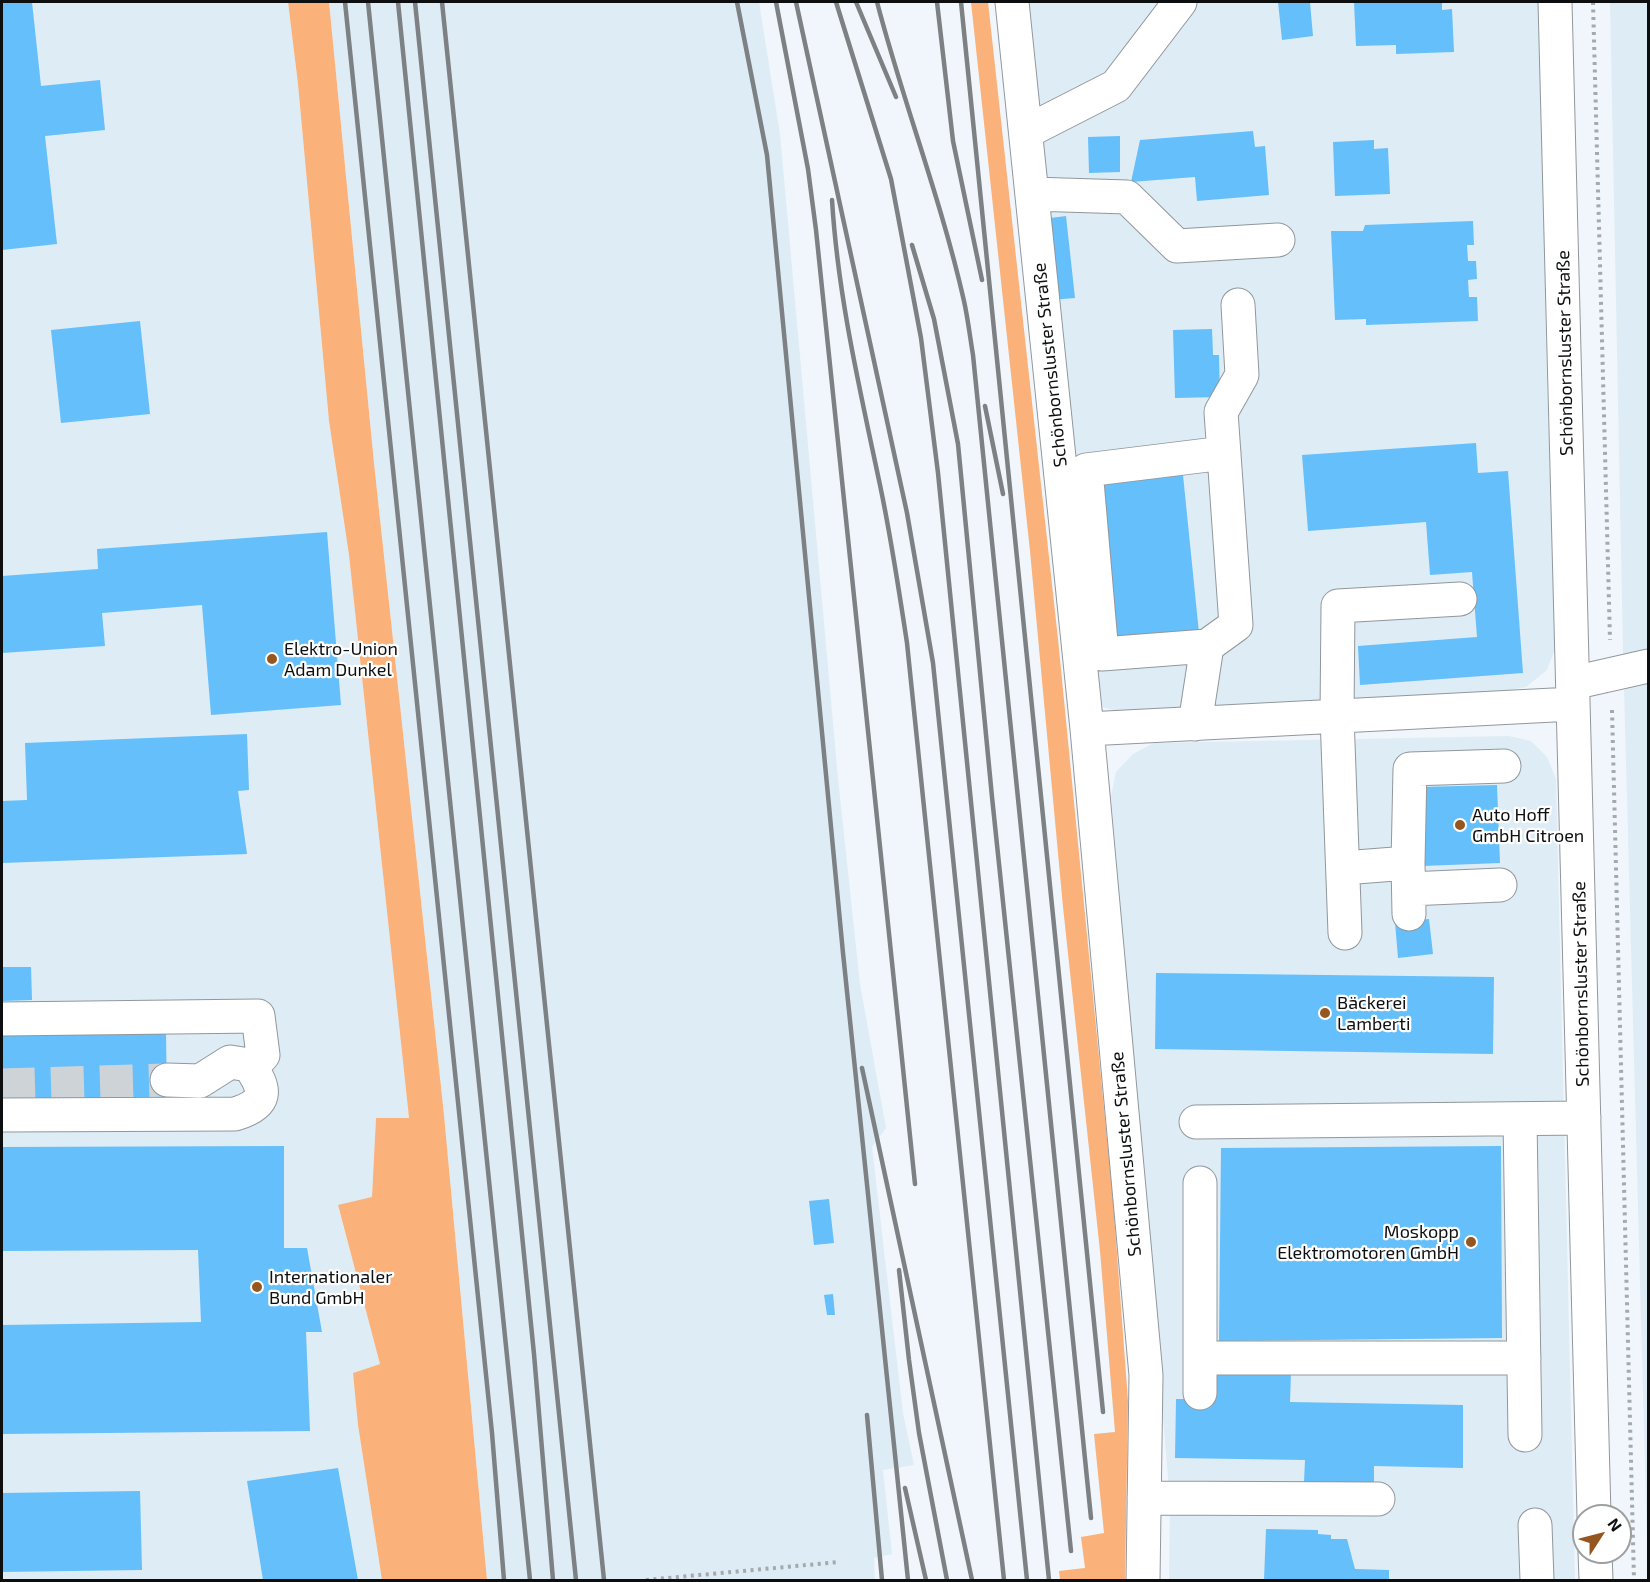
<!DOCTYPE html>
<meta charset="utf-8">
<style>
body{margin:0}
#map{position:relative;width:1650px;height:1582px;overflow:hidden;background:#f0f6fb;font-family:"Exo 2",sans-serif}
canvas{display:block}
.frame{position:absolute;inset:0;border:3px solid #0c0e0f;pointer-events:none}
.north{position:absolute;left:1572px;top:1504px;width:60px;height:60px;box-sizing:border-box;background:#fff;border:2px solid #9e9f9f;border-radius:50%;rotate:54deg;font-size:16px;font-weight:700;line-height:24px;text-align:center;color:#0c0e0f}
.north::after{content:'';display:block;margin:auto;width:21px;height:27px;background:#96561f;clip-path:polygon(50% 0,100% 100%,50% 72%,0 100%)}
</style>
<div id="map">
<canvas width="1650" height="1582"></canvas>
<div class="frame"></div>
<div class="north">N</div>
</div>
<script>
const context = document.querySelector('canvas').getContext('2d');
context.lineJoin = 'round';
function fillPath(path, color) {
  context.fillStyle = color;
  context.fill(path, 'evenodd');
}
function trace(path, color, width, dash) {
  context.strokeStyle = color;
  context.lineWidth = width;
  context.lineCap = dash ? 'butt' : 'round';
  context.setLineDash(dash || []);
  context.stroke(path);
}
function drawText(font, color, halo, rows, align = 'center') {
  context.font = font + ' "Exo 2",sans-serif';
  context.lineWidth = 4.5;
  context.setLineDash([]);
  context.textBaseline = 'middle';
  context.strokeStyle = halo;
  context.fillStyle = color;
  for (const [text, x, y, turn = 0] of rows) {
    context.save();
    context.translate(x, y);
    context.rotate((+turn || 0) * Math.PI / 180);
    context.textAlign = isNaN(turn) ? turn : align;
    if (halo) context.strokeText(text, 0, 0);
    context.fillText(text, 0, 0);
    context.restore();
  }
}
const built = new Path2D(`
 M 2,2 L 288,2 L 298,84 L 329,421 L 349,555 L 409,1118 L 376,1118 L 372,1198 L 338,1206 L 380,1364 L 353,1373 L 358,1425 L 382,1580 L 2,1580 Z
 M 329,2 L 759,2 L 780,134 L 838,778 L 860,984 L 886,1128 L 872,1147 L 903,1413 L 914,1465 L 883,1470 L 892,1554 L 874,1558 L 875,1580 L 487,1580 L 444,1115 L 374,463 Z
 M 1020,2 L 1541,2 L 1546,342 L 1555,649 L 1547,670 L 1526,687 L 1494,693 L 1127,714 L 1103,707 L 1093,687 Z
 M 1610,2 L 1648,2 L 1648,1578 L 1623,650 Z
 M 1509,736 L 1531,741 L 1547,757 L 1556,779 L 1575,1580 L 1169,1580 L 1170,1501 L 1111,796 L 1116,772 L 1133,754 L 1154,743 Z`);
const green = new Path2D(`
 M 288,2 L 329,2 L 374,463 L 444,1115 L 487,1580 L 382,1580 L 358,1425 L 353,1373 L 380,1364 L 338,1205 L 372,1197 L 376,1118 L 409,1118 L 349,555 L 329,421 L 298,84 Z
 M 971,2 L 988,2 L 1058,639 L 1113,1200 L 1128,1401 L 1125,1580 L 1060,1580 L 1059,1571 L 1085,1568 L 1081,1537 L 1104,1533 L 1094,1434 L 1115,1432 L 1100,1251 L 1063,907 L 1030,551 Z`);
const building = new Path2D(`
 M 2,2 L 32,2 L 41,86 L 100,80 L 105,130 L 45,136 L 57,244 L 2,250 Z
 M 1278,2 L 1310,2 L 1313,36 L 1282,40 Z
 M 1354,2 L 1442,2 L 1442,10 L 1452,9 L 1454,52 L 1396,54 L 1396,45 L 1356,46 Z
 M 1253,131 L 1255,147 L 1265,146 L 1269,195 L 1197,201 L 1195,177 L 1131,182 L 1140,140 Z
 M 1120,136 L 1120,172 L 1089,173 L 1088,137 Z
 M 1374,140 L 1374,149 L 1388,148 L 1390,194 L 1335,196 L 1333,142 Z
 M 1066,216 L 1075,298 L 1051,300 L 1043,219 Z
 M 1473,221 L 1474,245 L 1467,245 L 1468,261 L 1476,261 L 1477,279 L 1468,280 L 1469,297 L 1477,297 L 1478,321 L 1366,325 L 1366,319 L 1335,320 L 1331,231 L 1363,231 L 1365,225 Z
 M 140,321 L 150,414 L 61,423 L 51,330 Z
 M 1212,329 L 1213,355 L 1219,355 L 1220,397 L 1175,398 L 1173,330 Z
 M 1476,443 L 1478,473 L 1508,471 L 1523,673 L 1360,685 L 1358,646 L 1477,637 L 1472,572 L 1430,575 L 1426,522 L 1308,531 L 1302,455 Z
 M 1183,475 L 1199,633 L 1116,641 L 1101,484 Z
 M 327,532 L 341,705 L 211,715 L 202,605 L 102,613 L 105,646 L 2,653 L 2,576 L 98,569 L 97,549 Z
 M 247,734 L 249,790 L 238,791 L 247,854 L 2,863 L 2,801 L 27,800 L 25,743 Z
 M 1497,785 L 1500,863 L 1423,866 L 1421,787 Z
 M 1429,919 L 1433,954 L 1398,958 L 1395,922 Z
 M 2,967 L 31,967 L 32,1000 L 2,1001 Z
 M 1156,973 L 1494,977 L 1493,1054 L 1155,1049 Z
 M 166,1032 L 167,1106 L 2,1110 L 2,1036 Z
 M 284,1146 L 284,1248 L 307,1248 L 322,1332 L 306,1332 L 310,1431 L 2,1434 L 2,1325 L 201,1322 L 198,1250 L 2,1251 L 2,1147 Z
 M 1501,1146 L 1502,1338 L 1219,1341 L 1221,1148 Z
 M 829,1199 L 834,1243 L 814,1245 L 809,1201 Z
 M 833,1294 L 835,1315 L 827,1315 L 824,1295 Z
 M 1215,1370 L 1291,1372 L 1290,1402 L 1463,1405 L 1463,1468 L 1374,1466 L 1374,1483 L 1304,1482 L 1305,1460 L 1175,1458 L 1176,1399 L 1215,1399 Z
 M 338,1468 L 358,1580 L 263,1580 L 247,1481 Z
 M 140,1491 L 142,1570 L 2,1572 L 2,1493 Z
 M 1266,1529 L 1318,1530 L 1318,1534 L 1331,1535 L 1331,1539 L 1347,1539 L 1355,1569 L 1389,1570 L 1389,1580 L 1264,1580 Z`);
const minorTunnel = new Path2D(`
 M 2,1085 L 167,1080`);
const path = new Path2D(`
 M 1593,2 L 1610,640
 M 1612,710 L 1634,1580
 M 646,1580 L 839,1562`);
const minor = new Path2D(`
 M 1012,2 L 1087,729 L 1146,1375 L 1143,1580
 M 1555,2 L 1594,1516
 M 1026,132 L 1116,86 L 1180,2
 M 1032,194 L 1127,197 L 1177,246 L 1278,240
 M 1207,646 L 1102,654 L 1086,470 L 1224,453
 M 1573,683 L 1648,666
 M 1195,724 L 1207,646 L 1236,625 L 1221,412 L 1242,375 L 1238,305
 M 1087,729 L 1573,704
 M 1343,868 L 1408,863
 M 1409,889 L 1500,885
 M 1409,914 L 1408,863 L 1410,769 L 1504,766
 M 1345,933 L 1337,716 L 1338,606 L 1460,599
 M 2,1019 L 258,1016 L 263,1055 L 251,1068
 M 2,1115 L 235,1114 C 268,1104 267,1090 249,1065 L 230,1062 L 200,1081 L 167,1080
 M 1520,1119 L 1525,1435
 M 1196,1122 L 1584,1118
 M 1201,1358 L 1524,1358
 M 1200,1393 L 1200,1183
 M 1144,1498 L 1378,1499
 M 1535,1525 L 1537,1580
 M 1595,1552 L 1596,1580`);
const rail = new Path2D(`
 M 345,2 L 492,1433 L 504,1580
 M 368,2 L 530,1580
 M 398,2 L 534,1354 L 553,1580
 M 415,2 L 576,1580
 M 442,2 L 604,1580
 M 737,2 L 767,155 L 843,953 L 908,1580
 M 776,2 L 808,169 L 816,230 L 915,1184
 M 796,2 L 907,513 L 933,663 L 1027,1580
 M 836,2 L 891,179 L 921,338 L 938,473 L 1049,1580
 M 856,2 L 896,97
 M 877,2 C 903,102 941,199 964,301 C 968,319 970,337 973,355 L 1091,1518
 M 937,2 L 953,141 L 982,280
 M 961,2 L 1103,1412
 M 832,200 C 838,297 860,390 880,485 C 891,537 899,590 907,643 L 1004,1580
 M 912,245 L 934,319 L 958,444 L 992,797 L 1071,1551
 M 985,406 L 1003,494
 M 862,1068 L 972,1580
 M 899,1270 L 909,1360 L 919,1433 L 947,1580
 M 867,1415 L 882,1580
 M 905,1488 L 926,1580`);
const markers = [
 [272,659,6,"#96561f"],
 [1460,825,6,"#96561f"],
 [1325,1013,6,"#96561f"],
 [1471,1242,6,"#96561f"],
 [257,1287,6,"#96561f"]
];
const streetNames = [
 ["Schönbornsluster Straße",1565,353,-91],
 ["Schönbornsluster Straße",1050,365,-96],
 ["Schönbornsluster Straße",1581,984,-91],
 ["Schönbornsluster Straße",1126,1154,-95]
];
const poiNames = [
 ["Elektro-Union",284,649],
 ["Adam Dunkel",284,670],
 ["Auto Hoff",1472,815],
 ["GmbH Citroen",1472,836],
 ["Bäckerei",1337,1003],
 ["Lamberti",1337,1024],
 ["Moskopp",1459,1232,"right"],
 ["Elektromotoren GmbH",1459,1253,"right"],
 ["Internationaler",269,1277],
 ["Bund GmbH",269,1298]
];
fillPath(built, '#deecf5');
fillPath(green, '#fab17a');
fillPath(building, '#64bffa');
trace(minorTunnel, '#ced3d8', 33, [33, 16]);
trace(minor, '#91979c', 35);
trace(path, '#a4a9ad', 4, [3, 4.5]);
trace(minor, '#fff', 33);
trace(rail, '#7d8184', 4.5);
for (const [x, y, r, color] of markers) {
  const dot = new Path2D();
  dot.arc(x, y, r, 0, 2 * Math.PI);
  context.fillStyle = color;
  context.fill(dot);
  trace(dot, '#fff', 2);
}
drawText('18px', '#0c0e0f', '#fff', streetNames);
drawText('18px', '#0c0e0f', '#fff', poiNames, 'left');
</script>
